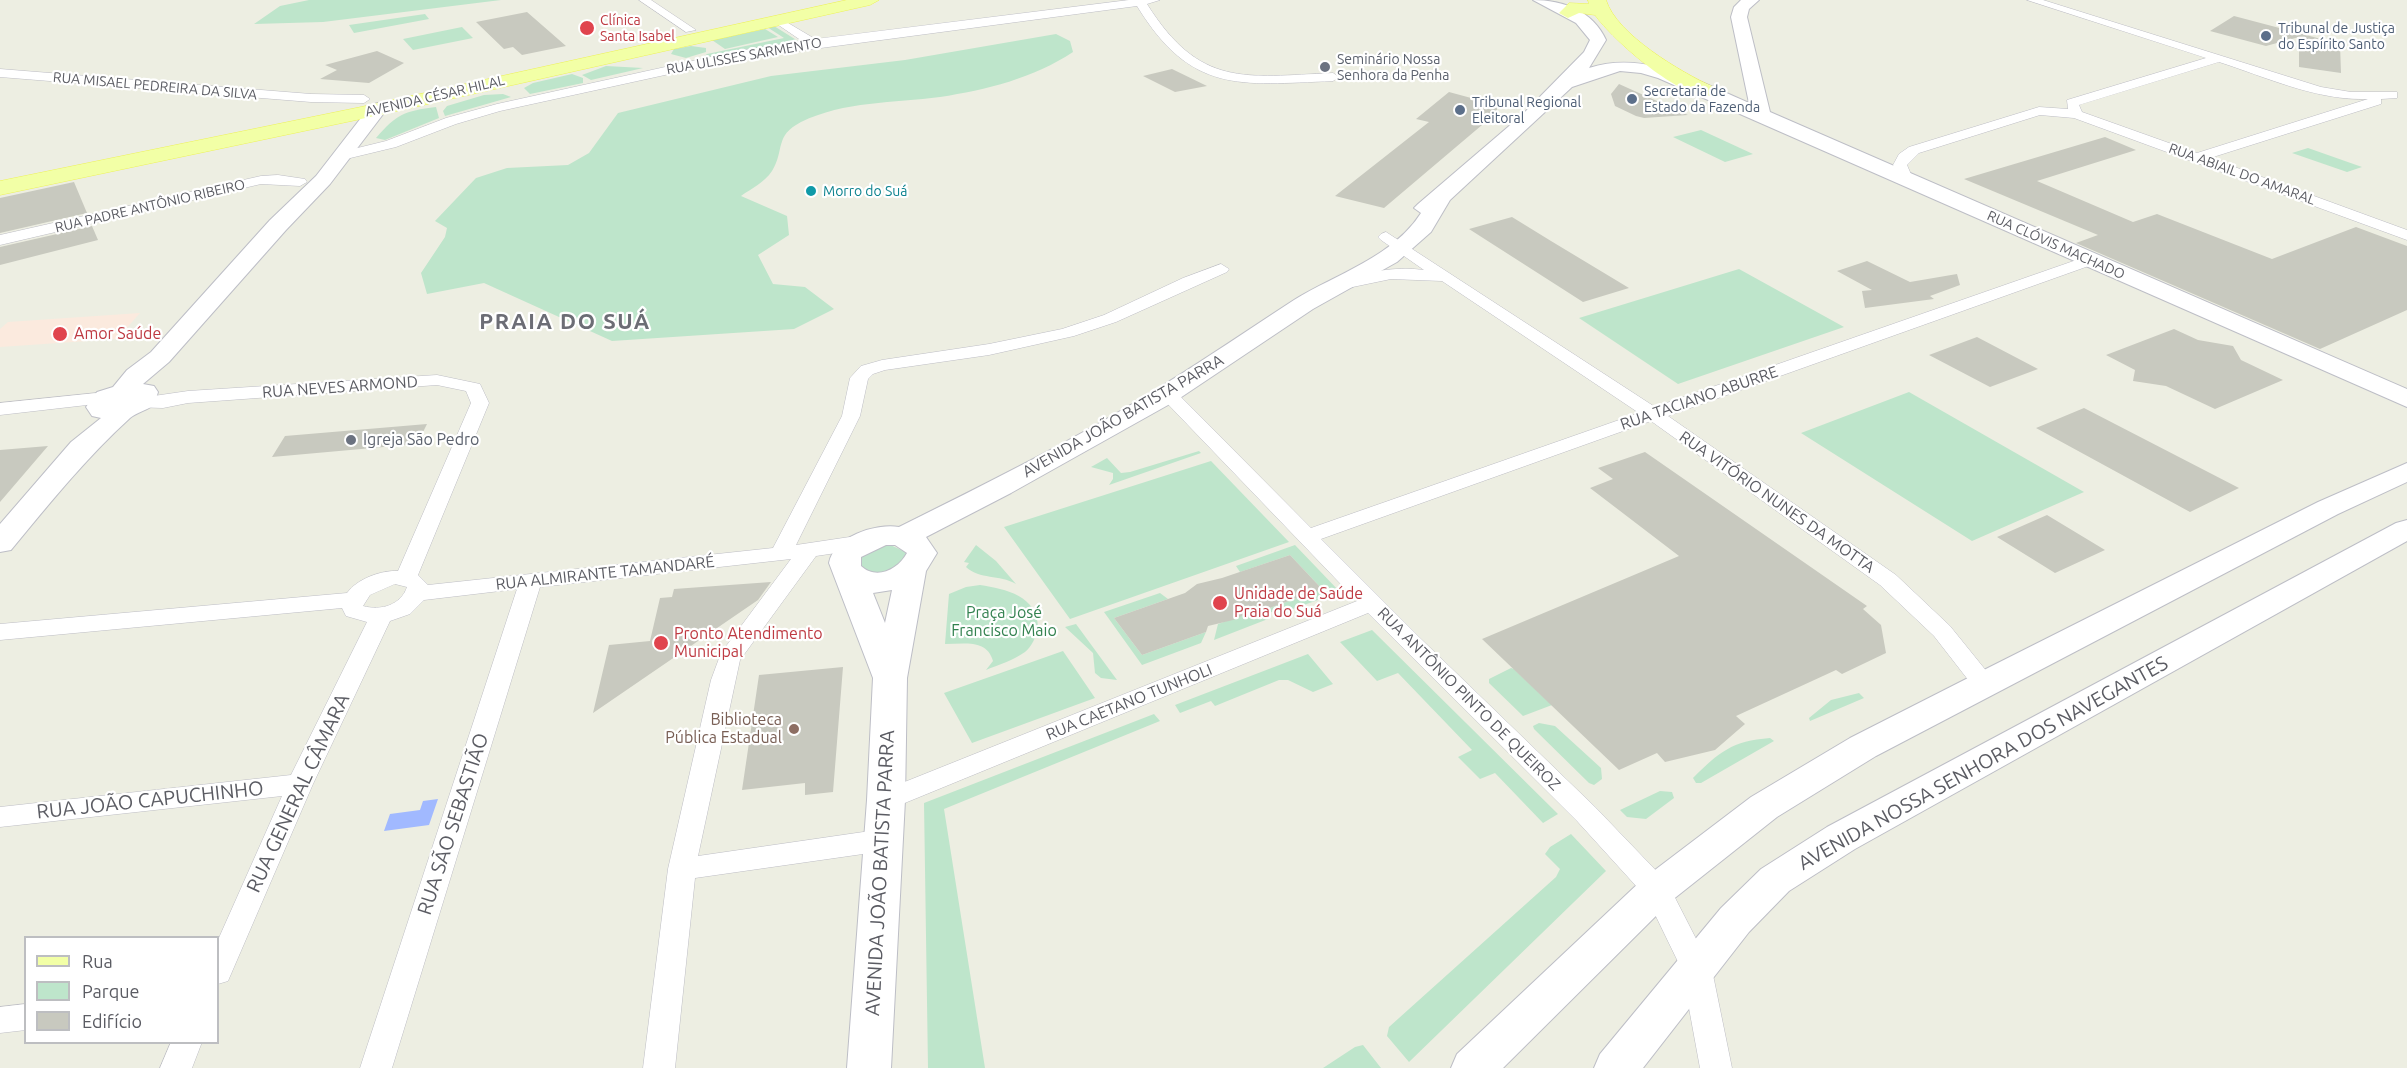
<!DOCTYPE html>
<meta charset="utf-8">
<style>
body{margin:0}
#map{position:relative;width:2407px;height:1068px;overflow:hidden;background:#edeee2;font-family:Ubuntu,sans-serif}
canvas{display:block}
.legend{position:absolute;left:24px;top:936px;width:195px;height:108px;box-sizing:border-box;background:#fff;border:2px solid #bdbec1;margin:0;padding:8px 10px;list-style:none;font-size:18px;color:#5b5c63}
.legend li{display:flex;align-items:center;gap:12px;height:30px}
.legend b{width:30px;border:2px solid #bdbec1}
</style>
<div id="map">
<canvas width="2407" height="1068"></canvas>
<ul class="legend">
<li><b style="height:8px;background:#f2ffa6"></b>Rua</li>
<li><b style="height:16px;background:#bee5cb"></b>Parque</li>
<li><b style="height:16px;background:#c8c9bf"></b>Edifício</li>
</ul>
</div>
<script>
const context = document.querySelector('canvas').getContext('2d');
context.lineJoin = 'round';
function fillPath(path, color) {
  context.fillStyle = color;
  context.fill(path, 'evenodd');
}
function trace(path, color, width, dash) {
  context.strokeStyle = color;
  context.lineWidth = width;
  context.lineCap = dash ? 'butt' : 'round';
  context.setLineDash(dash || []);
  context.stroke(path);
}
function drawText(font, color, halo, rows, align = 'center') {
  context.font = font + ' Ubuntu,sans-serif';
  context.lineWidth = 4.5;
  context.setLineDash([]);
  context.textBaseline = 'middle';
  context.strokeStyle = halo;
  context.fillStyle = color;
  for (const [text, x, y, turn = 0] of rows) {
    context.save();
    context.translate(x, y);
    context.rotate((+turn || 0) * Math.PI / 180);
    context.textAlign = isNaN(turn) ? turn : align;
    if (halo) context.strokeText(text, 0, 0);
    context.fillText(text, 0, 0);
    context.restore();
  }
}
const medical = new Path2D(`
 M 140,313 L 117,339 L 0,347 L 0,329 L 8,322 Z`);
const green = new Path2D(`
 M 309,0 L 501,0 L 323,22 L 254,24 L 280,6 Z
 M 425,14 L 429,19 L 354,33 L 349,25 Z
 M 774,26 L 798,41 L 702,58 L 707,54 L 784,38 L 767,27 Z
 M 462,27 L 473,38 L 413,50 L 403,39 Z
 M 765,29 L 778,37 L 725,49 L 712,40 Z
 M 1056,34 L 1070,41 L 1073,52 C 1034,78 986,90 940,97 C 894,103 844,101 801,122 C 774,136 785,150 772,171 C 764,183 752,188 741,196 L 787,216 L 789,235 L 758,255 L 773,284 L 805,287 L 834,309 L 794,329 L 612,341 L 484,283 L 427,294 L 421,273 L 445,237 L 447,228 L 435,221 L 476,178 L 507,168 L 568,165 L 589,153 L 618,113 L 771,76 L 905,60 Z
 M 691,46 L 706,48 L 706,52 L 686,58 L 671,54 L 674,49 Z
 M 606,66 L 643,68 L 591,80 L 582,75 Z
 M 572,74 L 583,78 L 583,83 L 530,94 L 524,88 L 533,83 Z
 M 503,94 L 511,97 L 445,116 L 443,111 L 447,106 L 484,95 Z
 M 436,107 L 439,118 L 385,140 L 376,138 C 397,114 404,111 436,107 Z
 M 1701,130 L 1753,154 L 1725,162 L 1673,137 Z
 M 2308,148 L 2362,167 L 2347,172 L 2292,153 Z
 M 1739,269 L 1844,327 L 1678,384 L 1579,318 Z
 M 1909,392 L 2084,492 L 1972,541 L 1801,433 Z
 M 1199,451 L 1201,453 L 1109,485 L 1113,479 L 1113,473 L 1091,467 L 1107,458 L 1121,473 L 1130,472 Z
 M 1211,461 L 1289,542 L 1070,619 L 1004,527 Z
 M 888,544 L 906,552 L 906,563 C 890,573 877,578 860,567 L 861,556 L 868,549 Z
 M 976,545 L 996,561 L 1016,584 C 999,574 980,580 966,567 L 969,563 L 964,562 Z
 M 1295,545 L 1340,592 L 1279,614 L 1264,610 L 1322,589 L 1290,555 L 1240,572 L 1236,566 Z
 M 980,585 C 1006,589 1038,596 1038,628 C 1037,635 1031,648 1025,652 C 1014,660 998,665 986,670 L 993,661 C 987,639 964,644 945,644 L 949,594 L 966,587 Z
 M 1160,593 L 1168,599 L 1114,618 L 1142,655 L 1206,632 L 1201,643 L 1142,665 L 1104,612 Z
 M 1246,614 L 1268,619 L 1214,640 L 1218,624 Z
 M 1076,624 L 1117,680 L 1101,678 L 1095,673 L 1093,653 L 1065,627 Z
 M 1372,630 L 1558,814 L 1543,823 L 1495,773 L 1480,779 L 1458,757 L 1472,750 L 1398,673 L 1377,681 L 1340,642 Z
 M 1063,651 L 1095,698 L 972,743 L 944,693 Z
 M 1308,654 L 1333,684 L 1313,692 L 1288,680 L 1279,680 L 1215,706 L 1211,701 L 1180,713 L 1175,705 Z
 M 1511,668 L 1514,669 L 1552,705 L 1523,716 L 1489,683 L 1489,679 Z
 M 1859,693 L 1864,698 L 1810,721 L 1809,718 L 1831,700 Z
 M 1154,714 L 1160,721 L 944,809 L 985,1068 L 928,1068 L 924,803 Z
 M 1539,723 L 1555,726 L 1601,768 L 1602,779 L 1594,785 L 1589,783 L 1534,729 L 1533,726 Z
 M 1770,738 L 1774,741 L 1701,783 L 1696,783 L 1693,778 C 1719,752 1732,741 1770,738 Z
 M 1660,791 L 1672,792 L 1674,798 L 1646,819 L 1627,817 L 1620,810 Z
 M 1571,834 L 1606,871 L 1409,1062 L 1387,1036 L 1389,1027 L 1556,877 L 1560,869 L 1545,854 L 1550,847 Z
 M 1363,1045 L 1381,1068 L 1323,1068 L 1355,1047 Z`);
const water = new Path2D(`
 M 438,799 L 429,825 L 384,831 L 390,814 L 420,810 L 423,801 Z`);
const building = new Path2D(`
 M 527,12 L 566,46 L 522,55 L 513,47 L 504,49 L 476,22 Z
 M 2234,16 L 2340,44 L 2341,73 L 2299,67 L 2299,37 L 2266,46 L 2210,31 Z
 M 377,51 L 404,63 L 369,83 L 320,79 L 337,70 L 325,65 Z
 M 1172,69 L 1207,86 L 1175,92 L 1143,76 Z
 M 1619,84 L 1688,115 L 1644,118 L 1636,116 L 1615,106 L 1611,94 Z
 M 1449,92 L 1497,105 L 1497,117 L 1482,125 L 1384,208 L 1335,196 L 1429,122 L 1416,119 Z
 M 2105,137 L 2136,150 L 2037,181 L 2133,222 L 2157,214 L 2272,259 L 2356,227 L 2407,246 L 2407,310 L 2320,349 L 2076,243 L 2098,235 L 1964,179 Z
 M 74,182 L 87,213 L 0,233 L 0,198 Z
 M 1512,217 L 1551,241 L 1629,288 L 1583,302 L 1469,229 Z
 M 92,226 L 98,240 L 0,265 L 0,247 Z
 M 1867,261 L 1910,282 L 1957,274 L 1960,285 L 1930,296 L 1934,299 L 1865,308 L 1862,291 L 1872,290 L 1837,271 Z
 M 2174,329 L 2198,340 L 2233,346 L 2241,360 L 2283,380 L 2215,409 L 2166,386 L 2133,381 L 2135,370 L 2106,355 Z
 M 1977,337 L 2038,369 L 1990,387 L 1929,355 Z
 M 2084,408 L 2239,488 L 2190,512 L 2036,428 Z
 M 427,424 L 417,444 L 272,457 L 285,436 Z
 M 48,446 L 0,502 L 0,450 Z
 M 1645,452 L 1867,606 L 1863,609 L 1881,625 L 1886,653 L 1842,674 L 1836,670 L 1736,716 L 1745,724 L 1715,750 L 1665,762 L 1657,753 L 1619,770 L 1482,639 L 1679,556 L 1590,488 L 1613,479 L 1598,468 Z
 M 2047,515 L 2105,550 L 2055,573 L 1997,537 Z
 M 1290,555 L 1322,589 L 1264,610 L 1250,607 L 1246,614 L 1233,620 L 1208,626 L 1206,632 L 1142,655 L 1114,618 L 1185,593 L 1197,584 L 1222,578 Z
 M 771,582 L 758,600 L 593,713 L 609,645 L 650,641 L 660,598 L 672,597 L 674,589 Z
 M 843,667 L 833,792 L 805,795 L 805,783 L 742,790 L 759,675 Z`);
const street = new Path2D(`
 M 639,0 L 651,0 L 696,30 L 686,32 Z
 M 1129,0 L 1160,0 L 1147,4 C 1200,88 1244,77 1333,73 L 1339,77 L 1333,81 C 1239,85 1191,94 1137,6 L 738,59 L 500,111 L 456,124 L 396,147 L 342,160 L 335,156 L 337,153 L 386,141 L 446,118 L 497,104 L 738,51 L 802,41 L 774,22 L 772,20 L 778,17 L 815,39 Z
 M 2027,0 L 2043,0 L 2321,87 L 2351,92 L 2397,92 L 2397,98 L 2381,99 L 2381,104 L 2210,158 L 2407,230 L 2407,240 L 2074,118 L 2040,115 L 1919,153 L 1907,165 L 1913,179 L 1911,182 L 1901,182 L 1893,165 L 1899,154 L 1909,147 L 2039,107 L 2068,109 L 2067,100 L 2206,58 ZM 2219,62 C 2266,77 2317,101 2368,99 L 2197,153 L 2082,112 L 2079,105 Z
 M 0,69 L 311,94 L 364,95 L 370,99 L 364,103 L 311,102 L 0,77 Z
 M 278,175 L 305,179 L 307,182 L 300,186 L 261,184 L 0,245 L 0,235 L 261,176 Z
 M 1386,232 L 1655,407 L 2085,257 L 2097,257 L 2099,260 L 2097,263 L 1668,416 L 1896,575 L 1950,626 L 1992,678 L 1996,684 L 1992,690 L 1984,692 L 1976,690 L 1934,636 L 1880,585 L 1651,421 L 1321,539 L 1419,637 L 1595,807 L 1667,882 L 1712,970 L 1732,1068 L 1700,1068 L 1682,970 L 1647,898 L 1577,821 L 1368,613 L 895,807 L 886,810 L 877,807 L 873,800 L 877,793 L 1357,601 L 1162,398 L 1159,394 L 1162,390 L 1174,390 L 1311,528 L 1639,413 L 1442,281 L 1391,279 L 1343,289 L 1337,287 L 1335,284 L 1337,281 C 1366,272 1394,266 1424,270 L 1381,240 L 1378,237 L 1381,234 Z
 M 1221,264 L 1229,269 L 1227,272 L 1116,322 L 1074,336 L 989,355 L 885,370 L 873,374 L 868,379 L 860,416 L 796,545 L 863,535 L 870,537 L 874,542 L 870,547 L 863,549 L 816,556 L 740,660 L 698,856 L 884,829 L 893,833 L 897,840 L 893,847 L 884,851 L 695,878 L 675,1068 L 643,1068 L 668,869 L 711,680 L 721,653 L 791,559 L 540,587 L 392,1068 L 360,1068 L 517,589 L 424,600 L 410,614 L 390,621 L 313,784 L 228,981 L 218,984 L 218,940 L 282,796 L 0,827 L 0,807 L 291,775 L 367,622 L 346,616 L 342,608 L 0,640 L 0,624 L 347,593 C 357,579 381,570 398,571 L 471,403 L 466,391 L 437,385 L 188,403 L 163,408 L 133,407 L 131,403 L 133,399 L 188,391 L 437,375 L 480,384 L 489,403 L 418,575 L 428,585 L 773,548 L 842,416 L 850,378 L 861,366 L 882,360 L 989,344 L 1062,329 L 1104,315 L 1183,278 ZM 395,584 L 407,587 C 401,605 381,611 363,606 L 370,595 Z
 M 106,392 L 115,398 L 113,402 L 0,415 L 0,403 Z
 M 26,1004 L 26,1030 L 0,1033 L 0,1007 Z
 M 171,1042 L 202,1042 L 192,1068 L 160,1068 Z`);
const secondary = new Path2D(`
 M 1533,0 C 1563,0 1593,11 1606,40 L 1589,68 C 1645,50 1698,81 1749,103 L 1731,17 L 1734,7 L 1741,0 L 1759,0 L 1749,9 L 1747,17 L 1770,112 L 2407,389 L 2407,407 L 1658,78 L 1641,73 L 1620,71 L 1572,87 L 1450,200 L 1431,232 L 1397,262 L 1313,309 L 1177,400 L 1011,493 L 926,537 L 937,553 L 926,571 L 907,678 L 905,800 L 891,1068 L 847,1068 L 867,800 L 873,678 L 829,563 C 834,537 875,523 899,527 C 987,483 1077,439 1160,387 C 1206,359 1249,329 1294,300 C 1336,274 1393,257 1421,213 L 1414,208 L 1418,204 L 1522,115 L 1584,52 L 1590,40 L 1576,23 ZM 886,545 L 895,545 L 907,553 C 898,570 876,580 861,566 L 861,557 ZM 892,590 L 885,623 L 873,593 Z
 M 378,103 L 387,109 L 330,184 L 286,230 L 169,362 L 143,384 L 154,386 L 158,392 L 154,405 C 147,410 136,413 130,418 C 86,458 49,504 11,550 L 0,552 L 0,524 L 71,442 L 101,418 L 92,416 L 86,407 L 97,392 L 113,387 L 127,370 L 151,352 L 270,220 L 316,176 L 371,105 Z
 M 2407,463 L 2407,482 L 2338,514 L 1876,756 L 1777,817 L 1671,901 L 1503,1068 L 1451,1068 L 1457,1054 L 1643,879 L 1751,797 L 1850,738 L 1972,676 L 2318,502 Z
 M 2407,520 L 2407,541 L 1855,849 L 1789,891 L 1749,932 L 1643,1068 L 1594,1068 L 1600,1054 L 1721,908 L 1761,869 L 1827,827 L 2396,523 Z`);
const primary = new Path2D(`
 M 847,0 L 879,0 L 870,5 L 361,119 L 0,195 L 0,181 L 361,107 Z
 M 1588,0 L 1606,0 C 1617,35 1681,72 1713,87 L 1716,91 L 1713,95 C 1683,103 1612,39 1595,15 L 1579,13 L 1568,18 L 1559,13 L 1569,3 L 1589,4 Z`);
const markers = [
 [587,28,8,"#e0444e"],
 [2266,36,6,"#5c6f8a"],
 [1325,67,6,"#6b7280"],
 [1632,99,6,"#5c6f8a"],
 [1460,110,6,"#5c6f8a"],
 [811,191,6,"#0f9aa8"],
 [60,334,8,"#e0444e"],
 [351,440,6,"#6b7280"],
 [1220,603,8,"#e0444e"],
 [661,643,8,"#e0444e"],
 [794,729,6,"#8d6e63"]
];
const farHealthnames = [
 ["Clínica",600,20],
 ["Santa Isabel",600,36]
];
const farServicenames = [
 ["Tribunal de Justiça",2278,28],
 ["do Espírito Santo",2278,44],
 ["Secretaria de",1644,91],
 ["Estado da Fazenda",1644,107],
 ["Tribunal Regional",1472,102],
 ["Eleitoral",1472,118]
];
const farStreetnames = [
 ["RUA ULISSES SARMENTO",744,56,-10],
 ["RUA MISAEL PEDREIRA DA SILVA",155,86,5],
 ["AVENIDA CÉSAR HILAL",435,96,-13],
 ["RUA ABIAIL DO AMARAL",2242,174,20],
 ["RUA PADRE ANTÔNIO RIBEIRO",150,206,-13],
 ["RUA CLÓVIS MACHADO",2056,245,24]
];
const farWorshipnames = [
 ["Seminário Nossa",1337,59],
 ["Senhora da Penha",1337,75]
];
const farCulturenames = [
 ["Morro do Suá",823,191]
];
const healthNames = [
 ["Amor Saúde",74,334],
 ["Unidade de Saúde",1234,594],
 ["Praia do Suá",1234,612],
 ["Pronto Atendimento",674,634],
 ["Municipal",674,652]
];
const streetNames = [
 ["RUA NEVES ARMOND",340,387,-4],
 ["RUA TACIANO ABURRE",1699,398,-19],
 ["AVENIDA JOÃO BATISTA PARRA",1123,416,-30],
 ["RUA VITÓRIO NUNES DA MOTTA",1777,502,35],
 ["RUA ALMIRANTE TAMANDARÉ",605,573,-6],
 ["RUA ANTÔNIO PINTO DE QUEIROZ",1469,699,45],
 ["RUA CAETANO TUNHOLI",1129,702,-22]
];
const worshipNames = [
 ["Igreja São Pedro",363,440]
];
const parkNames = [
 ["Praça José",1004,613],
 ["Francisco Maio",1004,631]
];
const educationNames = [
 ["Biblioteca",782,720],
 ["Pública Estadual",782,738]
];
const nearStreetnames = [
 ["AVENIDA NOSSA SENHORA DOS NAVEGANTES",1983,763,-29],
 ["RUA GENERAL CÂMARA",298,793,-65],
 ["RUA JOÃO CAPUCHINHO",150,800,-6],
 ["RUA SÃO SEBASTIÃO",453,824,-72],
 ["AVENIDA JOÃO BATISTA PARRA",880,873,-87]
];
const districtNames = [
 ["PRAIA DO SUÁ",565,322]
];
fillPath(medical, '#fbeade');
fillPath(green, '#bee5cb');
fillPath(water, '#a1b9ff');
fillPath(building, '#c8c9bf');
trace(street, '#bdbdc4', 1);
trace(secondary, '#bdbec6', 2);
trace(primary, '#edf257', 1);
fillPath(street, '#fff');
fillPath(secondary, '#fff');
fillPath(primary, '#f2ffa6');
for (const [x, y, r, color] of markers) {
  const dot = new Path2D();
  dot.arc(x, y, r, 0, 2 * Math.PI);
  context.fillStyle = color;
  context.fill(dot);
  trace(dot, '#fff', 2);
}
drawText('14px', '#be3a42', '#fff', farHealthnames, 'left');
drawText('14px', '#4e5e75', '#fff', farServicenames, 'left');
drawText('14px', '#5b5c63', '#fff', farStreetnames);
drawText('14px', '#5b616d', '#fff', farWorshipnames, 'left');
drawText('14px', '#0d838f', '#fff', farCulturenames, 'left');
drawText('16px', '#be3a42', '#fff', healthNames, 'left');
drawText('16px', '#5b5c63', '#fff', streetNames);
drawText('16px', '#5b616d', '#fff', worshipNames, 'left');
drawText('16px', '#338250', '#fff', parkNames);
drawText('16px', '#785e54', '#fff', educationNames, 'right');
drawText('20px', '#5b5c63', '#fff', nearStreetnames);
context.letterSpacing = '1.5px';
drawText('bold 22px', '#6c6d75', '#fff', districtNames);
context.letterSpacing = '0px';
</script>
